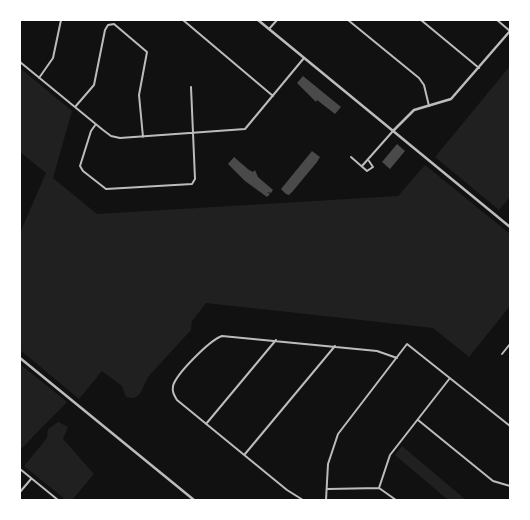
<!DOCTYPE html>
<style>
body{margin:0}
#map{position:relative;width:530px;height:520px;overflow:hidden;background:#111;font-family:"PT Sans Narrow",sans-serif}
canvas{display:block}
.frame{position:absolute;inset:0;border:21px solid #fff;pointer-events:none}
</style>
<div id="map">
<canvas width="530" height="520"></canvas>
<div class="frame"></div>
</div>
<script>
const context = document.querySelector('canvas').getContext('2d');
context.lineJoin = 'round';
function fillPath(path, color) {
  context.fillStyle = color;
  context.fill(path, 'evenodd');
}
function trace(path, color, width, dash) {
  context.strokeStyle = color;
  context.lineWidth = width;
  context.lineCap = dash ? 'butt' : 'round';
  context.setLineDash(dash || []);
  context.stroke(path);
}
const green = new Path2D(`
 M 510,66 L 510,197 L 499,210 L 435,157 Z
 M 20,68 L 72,111 L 53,178 L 97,214 L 398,196 L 425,165 L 510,234 L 510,306 L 469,357 L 433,328 L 206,303 L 192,321 L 191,330 L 148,377 L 140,394 L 134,398 L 126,397 L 122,386 L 102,371 L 79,399 L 20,350 L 20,233 L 46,173 L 20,152 Z
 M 20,364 L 67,402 L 20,450 Z
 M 58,422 L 68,427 L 63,439 L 94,474 L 72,500 L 66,500 L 24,466 L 47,438 L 48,429 Z
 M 402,446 L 466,500 L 448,500 L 395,455 Z`);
const building = new Path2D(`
 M 303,76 L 341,107 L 335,114 L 317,100 L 316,102 L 297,83 Z
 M 397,144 L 405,151 L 390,169 L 382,162 Z
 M 312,151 L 320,157 L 317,162 L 293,191 L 289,195 L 286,194 L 281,189 Z
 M 234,157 L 249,170 L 253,172 L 255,170 L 258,177 L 273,190 L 271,193 L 267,192 L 270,194 L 267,197 L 245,181 L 228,164 Z`);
const minor = new Path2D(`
 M 183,20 L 273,96
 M 348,20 L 419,78 L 424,85 L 429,106
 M 421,20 L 479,68
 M 497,20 L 510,31
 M 269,29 L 277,20
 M 20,62 L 103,130 L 111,136 L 120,138 L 245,129 L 304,58
 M 39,78 L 53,58 L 61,20
 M 75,107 L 94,85 L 105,30 L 108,25 L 114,24 L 147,52 L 139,95 L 143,137
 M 96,124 L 91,131 L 80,166 L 83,171 L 106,189 L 192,184 L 195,179 L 191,87
 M 351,157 L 367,171 L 373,167 L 369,161
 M 362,166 L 393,131
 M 502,354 L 510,344
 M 418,420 L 493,481 L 510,486
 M 206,424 L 276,340
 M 245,454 L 335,346
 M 20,469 L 58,500
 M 379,488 L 390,455 L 450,378
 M 328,489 L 379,488 L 396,500
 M 20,492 L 31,479
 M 303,500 L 287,490 L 177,400 C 174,395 172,392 173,386 C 176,374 210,340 222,336 L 377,351 L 397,358
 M 326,500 L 328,464 L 338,434 L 407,344 L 510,426`);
const tertiary = new Path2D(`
 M 258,20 L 510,227
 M 393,131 L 414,110 L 451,99 L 510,31
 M 20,358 L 194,500`);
fillPath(green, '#202020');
fillPath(building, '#4a4a4a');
trace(minor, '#bcbcbc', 2);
trace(tertiary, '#bcbcbc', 2.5);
</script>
